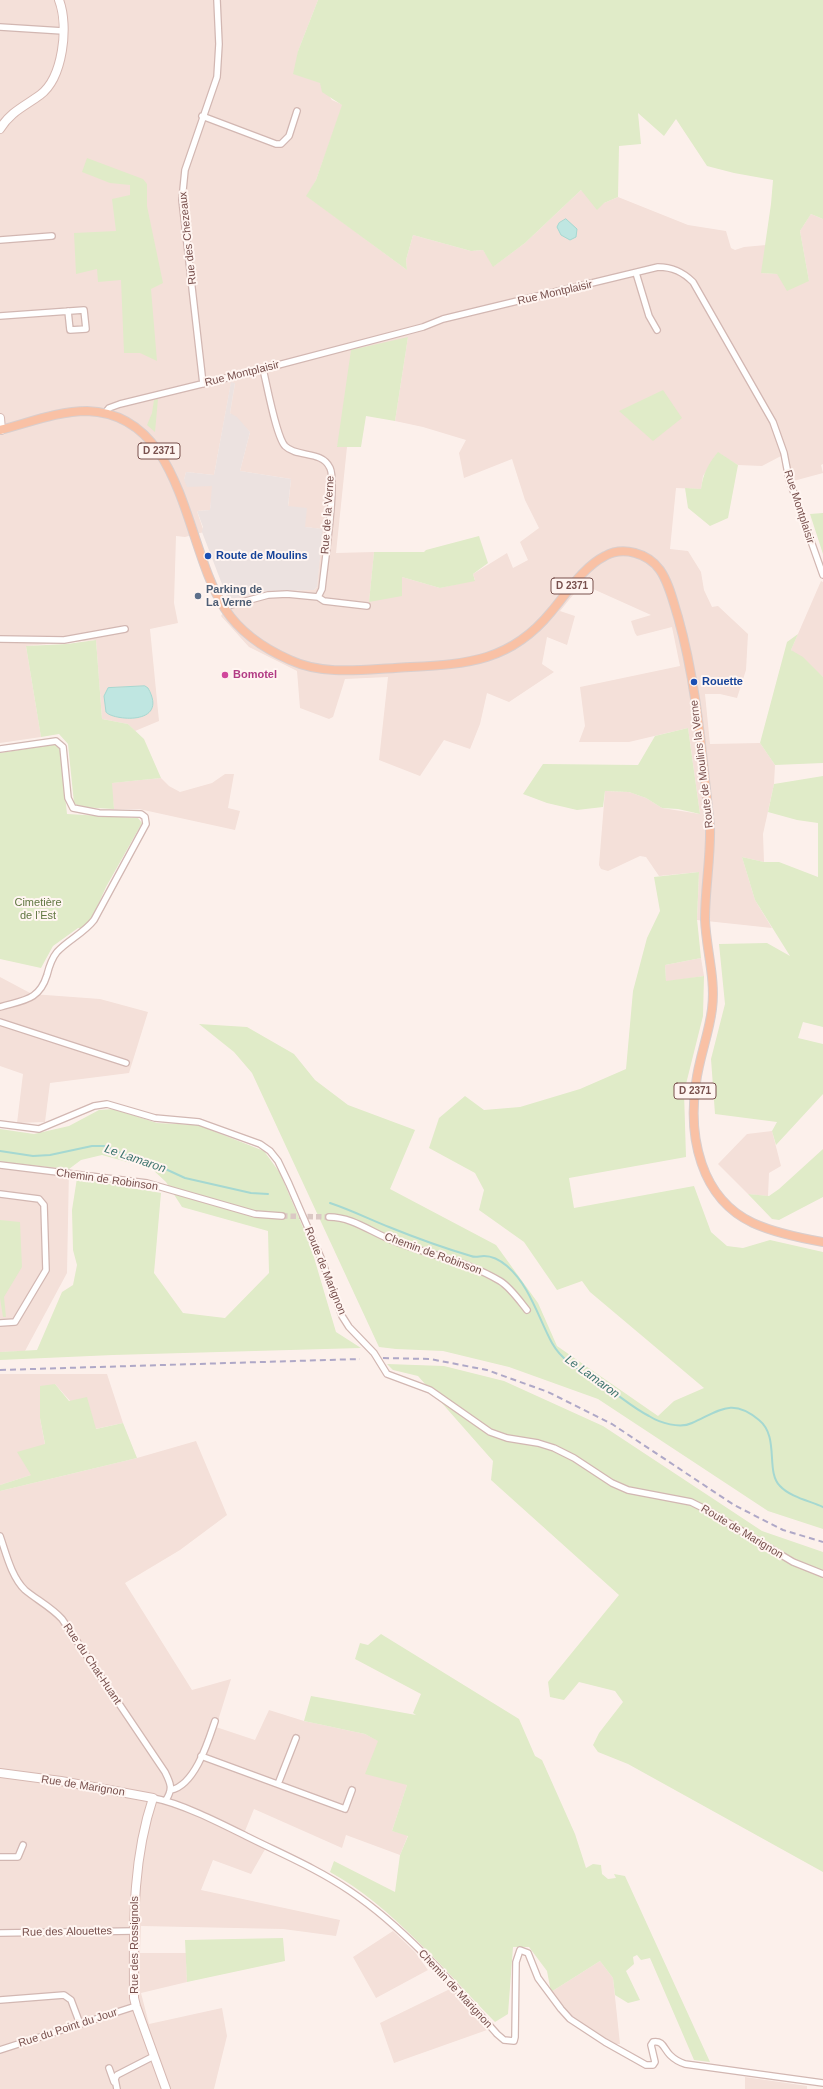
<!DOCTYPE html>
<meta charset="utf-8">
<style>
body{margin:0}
canvas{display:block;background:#fcf0eb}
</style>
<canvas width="823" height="2089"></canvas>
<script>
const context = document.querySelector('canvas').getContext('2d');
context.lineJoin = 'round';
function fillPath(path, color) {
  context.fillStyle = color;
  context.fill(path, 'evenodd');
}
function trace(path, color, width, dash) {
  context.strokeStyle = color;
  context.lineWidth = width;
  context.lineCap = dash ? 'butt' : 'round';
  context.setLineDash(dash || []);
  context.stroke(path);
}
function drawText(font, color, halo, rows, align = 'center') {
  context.font = font + ' Helvetica,sans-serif';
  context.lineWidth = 4;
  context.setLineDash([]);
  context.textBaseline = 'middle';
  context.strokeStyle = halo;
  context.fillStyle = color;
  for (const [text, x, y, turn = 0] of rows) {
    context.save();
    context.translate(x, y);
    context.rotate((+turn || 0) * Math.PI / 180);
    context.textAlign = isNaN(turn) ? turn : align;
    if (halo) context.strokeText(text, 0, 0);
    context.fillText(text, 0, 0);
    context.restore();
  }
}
const residential = new Path2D(`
 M 0,0 L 318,0 L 298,51 L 332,100 L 343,105 L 316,180 L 307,196 L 407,270 L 406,260 L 413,235 L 471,251 L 483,250 L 494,266 L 525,243 L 581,190 L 604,203 L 618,197 L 688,225 L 726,231 L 731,248 L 735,250 L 744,247 L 766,245 L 762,273 L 777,274 L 809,281 L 800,231 L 811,214 L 823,219 L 823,464 L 821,465 L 823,473 L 786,483 L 781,456 L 762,466 L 738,465 L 718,453 L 703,476 L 701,489 L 676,488 L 670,549 L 688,551 L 701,572 L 704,590 L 712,607 L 718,606 L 748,634 L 746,670 L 737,698 L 720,694 L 705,694 L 710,744 L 760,743 L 775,765 L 774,784 L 763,834 L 764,862 L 742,857 L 755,900 L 772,928 L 697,920 L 699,872 L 659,876 L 646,857 L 640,856 L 608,871 L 601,869 L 599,865 L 605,791 L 629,792 L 646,798 L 662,808 L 700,814 L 688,728 L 629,742 L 579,742 L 585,726 L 580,687 L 680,666 L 672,627 L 637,636 L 635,633 L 631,621 L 651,615 L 582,584 L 560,611 L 575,616 L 567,645 L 547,637 L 542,664 L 554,672 L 509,702 L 487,693 L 480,724 L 470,749 L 444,740 L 420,776 L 379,760 L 388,677 L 345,679 L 333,717 L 329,719 L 300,708 L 297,671 L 249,647 L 221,616 L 231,599 L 268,591 L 314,590 L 317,587 L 322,529 L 305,527 L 288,507 L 291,479 L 240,471 L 250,432 L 230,413 L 235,383 L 231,383 L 214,475 L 186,472 L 184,480 L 213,486 L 210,510 L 197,511 L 204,532 L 185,537 L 176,536 L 174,603 L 178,623 L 150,629 L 159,721 L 135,731 L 128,724 L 102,719 L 96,640 L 26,646 L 41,737 L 0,743 ZM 408,337 L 395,421 L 423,427 L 466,440 L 459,453 L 464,478 L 512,459 L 525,500 L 539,528 L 520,542 L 528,560 L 513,568 L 507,553 L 473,574 L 475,580 L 440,588 L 402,577 L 369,602 L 374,552 L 336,553 L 347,447 L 337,446 Z
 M 821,581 L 823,582 L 823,677 L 791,650 Z
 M 225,774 L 234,774 L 228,808 L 240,811 L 235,830 L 139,809 L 114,809 L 111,783 L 161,778 L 169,786 L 180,792 L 212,783 Z
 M 701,958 L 704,976 L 666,982 L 665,965 Z
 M 0,977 L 32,994 L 100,999 L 148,1012 L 129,1073 L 50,1083 L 45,1122 L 17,1123 L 23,1074 L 0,1066 Z
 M 772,1131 L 781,1166 L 769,1173 L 768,1196 L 748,1194 L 718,1164 L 747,1134 Z
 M 0,1162 L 69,1169 L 67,1273 L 25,1351 L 0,1352 Z
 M 0,1374 L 107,1374 L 123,1423 L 95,1429 L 55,1384 L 40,1418 L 45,1445 L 31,1475 L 0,1485 Z
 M 196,1441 L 227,1515 L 180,1550 L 125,1583 L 192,1690 L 231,1679 L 216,1727 L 255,1740 L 269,1710 L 304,1721 L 365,1734 L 379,1741 L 407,1785 L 392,1831 L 408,1835 L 400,1855 L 346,1835 L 342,1848 L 254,1809 L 245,1831 L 268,1844 L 251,1874 L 213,1860 L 201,1890 L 340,1920 L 336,1936 L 283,1929 L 141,1926 L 140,1953 L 186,1953 L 187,1982 L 141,1993 L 149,2024 L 222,2008 L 227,2036 L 214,2089 L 0,2089 L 0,1491 L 137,1458 Z
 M 393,1931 L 415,1952 L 428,1970 L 376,1998 L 353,1957 Z
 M 600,1961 L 613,1978 L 620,2044 L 613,2044 L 600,2037 L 574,2018 L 551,1992 Z
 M 452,1988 L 487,2030 L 394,2063 L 380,2023 Z
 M 745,2077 L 807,2086 L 807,2089 L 745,2089 Z`);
const industrial = new Path2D(`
 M 231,382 L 235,383 L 230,413 L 237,417 L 250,432 L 240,471 L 291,479 L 288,506 L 307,508 L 305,527 L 323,529 L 317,587 L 314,590 L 268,591 L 231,599 L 227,597 L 225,592 L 202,532 L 203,527 L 197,511 L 210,510 L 212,486 L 187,487 L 184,480 L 186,472 L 214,475 Z`);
const green = new Path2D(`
 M 318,0 L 823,0 L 823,219 L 811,214 L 800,231 L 809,281 L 787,291 L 777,274 L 761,273 L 771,204 L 773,180 L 734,173 L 707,166 L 676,119 L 664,136 L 638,113 L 641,144 L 619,146 L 618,197 L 604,203 L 597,210 L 581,190 L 525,243 L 493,267 L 483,250 L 471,251 L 413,235 L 406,260 L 407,270 L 306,196 L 316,180 L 342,105 L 322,92 L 320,83 L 293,74 L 298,51 Z
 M 87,158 L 143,179 L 147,184 L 147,206 L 163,283 L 151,289 L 157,361 L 140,353 L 124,353 L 121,280 L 98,282 L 97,269 L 76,274 L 74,233 L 116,231 L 112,199 L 130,195 L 130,185 L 110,183 L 82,172 Z
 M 408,337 L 395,421 L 366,416 L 361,447 L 337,447 L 351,350 Z
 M 663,390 L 682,418 L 653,441 L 619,411 Z
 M 158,399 L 155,432 L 147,425 L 152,413 L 154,400 Z
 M 718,452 L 738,465 L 728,518 L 710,526 L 688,508 L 685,488 L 701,489 C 703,474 708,464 718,452 Z
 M 823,513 L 823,554 L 810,514 Z
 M 479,536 L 488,563 L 473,574 L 475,581 L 440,588 L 402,577 L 402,596 L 369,602 L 374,552 L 424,552 L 426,550 Z
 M 798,634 L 791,650 L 803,657 L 823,677 L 823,763 L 775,765 L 760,743 L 787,642 Z
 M 96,640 L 102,719 L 128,724 L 144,739 L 161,778 L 112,783 L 114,809 L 80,807 L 74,803 L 68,744 L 59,734 L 41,737 L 26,646 L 67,644 Z
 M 688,728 L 700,814 L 678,809 L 662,808 L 646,798 L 629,792 L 605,791 L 603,807 L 577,810 L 547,803 L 523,794 L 543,764 L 638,765 L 655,736 Z
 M 57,744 L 60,747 L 67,814 L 138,818 L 142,823 L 106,887 L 93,916 L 83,928 L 78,928 L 53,946 L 41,968 L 0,959 L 0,753 Z
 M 823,776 L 823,1027 L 803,1022 L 798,1038 L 823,1044 L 823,1094 L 776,1145 L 772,1131 L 777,1122 L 715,1114 L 711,1059 L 725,1004 L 719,944 L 767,943 L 790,956 L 755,900 L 742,857 L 764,862 L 779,862 L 818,877 L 818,823 L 797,820 L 768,812 L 774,784 Z
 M 699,872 L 697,919 L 701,958 L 665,965 L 666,981 L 704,976 L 703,1016 L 684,1092 L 686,1157 L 569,1178 L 574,1208 L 694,1186 L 711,1232 L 727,1246 L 743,1248 L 770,1240 L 823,1252 L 823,1529 L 768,1511 L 598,1399 L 509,1367 L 443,1351 L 396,1349 L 379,1347 L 252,1073 L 234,1052 L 199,1024 L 247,1027 L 294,1054 L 315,1080 L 348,1105 L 415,1130 L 390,1189 L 496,1245 L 538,1303 L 557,1346 L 658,1416 L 674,1401 L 704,1388 L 590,1292 L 582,1281 L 557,1290 L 524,1242 L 479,1210 L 484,1190 L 475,1173 L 429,1148 L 439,1118 L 465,1096 L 484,1110 L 520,1107 L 580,1089 L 626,1069 L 633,991 L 647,938 L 660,911 L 654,877 Z
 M 114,1109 L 157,1123 L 198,1125 L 264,1151 L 280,1173 L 310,1244 L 336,1332 L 361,1348 L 113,1355 L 0,1360 L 0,1352 L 37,1350 L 62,1292 L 73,1285 L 77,1265 L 73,1250 L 72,1210 L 77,1178 L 161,1193 L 154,1273 L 183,1313 L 225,1318 L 269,1273 L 268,1231 L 182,1207 L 166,1182 L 152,1169 L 102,1155 L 81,1160 L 69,1169 L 0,1162 L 0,1129 L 34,1134 L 69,1126 L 99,1110 Z
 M 823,1149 L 823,1197 L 779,1220 L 772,1219 L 748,1194 L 769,1196 L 779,1189 Z
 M 0,1220 L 20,1222 L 22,1267 L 4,1297 L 6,1317 L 3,1317 L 0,1298 Z
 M 387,1364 L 444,1366 L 504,1381 L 603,1426 L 762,1531 L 823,1552 L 823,1872 L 628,1764 L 598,1752 L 593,1745 L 599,1733 L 623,1702 L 615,1691 L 579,1682 L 564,1700 L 550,1697 L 548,1682 L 619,1595 L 491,1480 L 493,1461 L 418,1376 L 393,1370 Z
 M 55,1384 L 69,1401 L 87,1397 L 96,1429 L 123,1423 L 137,1458 L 0,1491 L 0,1485 L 31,1475 L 17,1452 L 45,1444 L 40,1418 L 40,1386 Z
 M 381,1634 L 519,1719 L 535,1756 L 542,1760 L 575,1834 L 586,1868 L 593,1864 L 601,1865 L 602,1874 L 608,1879 L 616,1878 L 614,1874 L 625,1876 L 710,2062 L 694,2060 L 650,1958 L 641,1960 L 637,1955 L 633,1957 L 634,1964 L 626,1971 L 640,2000 L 628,2003 L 615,1995 L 613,1978 L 600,1961 L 551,1992 L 547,1971 L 529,1947 L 513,1947 L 508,2014 L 495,2022 C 445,1971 392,1906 330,1872 L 334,1861 L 395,1892 L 400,1855 L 408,1836 L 392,1831 L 407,1785 L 365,1774 L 378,1741 L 365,1734 L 304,1721 L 311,1696 L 416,1715 L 413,1713 L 421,1694 L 355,1659 L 360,1643 L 368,1645 Z
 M 283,1938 L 285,1961 L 187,1982 L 185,1940 Z`);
const water = new Path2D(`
 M 566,219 L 577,229 L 576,237 L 570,240 L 561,235 L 557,227 L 559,223 Z
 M 145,686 L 148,688 C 170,727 111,720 106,712 L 104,696 L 108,688 Z`);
const stream = new Path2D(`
 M 0,1151 L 33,1156 L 50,1155 L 92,1146 L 104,1146 L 136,1159 L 148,1161 L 185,1178 L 251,1193 L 268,1194
 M 330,1203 C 351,1210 369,1219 389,1227 C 416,1238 444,1248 471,1256 C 476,1258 479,1256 484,1256 C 493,1256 500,1260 507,1266 C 530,1286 538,1317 552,1343 C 565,1366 589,1374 609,1389 C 622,1398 635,1409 649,1416 C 660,1423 680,1429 692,1423 C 719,1411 732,1397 759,1420 C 780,1437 765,1471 780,1486 C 790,1497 810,1501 823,1507`);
const streetTunnel = new Path2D(`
 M 282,1216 L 329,1217`);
const street = new Path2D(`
 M 0,27 L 63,31
 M 202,116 L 276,144 L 281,144 L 289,136 L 297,111
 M 0,240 L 52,236
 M 636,273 L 649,316 L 657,330
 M 0,316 L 84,310 L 86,329 L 70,330 L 68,311
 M 203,384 L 182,200 L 185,170 L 217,77 L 219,44 L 217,0
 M 105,413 L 109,408 L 120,404 L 263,369 L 423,327 L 443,319 L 658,267 C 673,267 683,272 693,282 L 773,422 L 784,453 L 789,479 L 823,575
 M 318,597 L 324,601 L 367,606
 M 224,607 L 268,595 L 287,594 L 318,597 L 322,589 C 324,567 337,483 330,468 C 322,450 297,458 285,446 C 276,436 267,385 263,369
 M 0,639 L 64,640 L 125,629
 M 0,749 L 56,741 L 63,747 L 68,798 L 73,808 L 99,813 L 141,814 L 145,817 L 146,824 L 94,920 C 84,933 68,940 57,952 C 52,958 49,967 47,975 C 39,1001 23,1000 0,1007
 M 0,1022 L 126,1063
 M 0,1124 L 39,1129 L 94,1106 L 107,1104 L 155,1118 L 199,1122 L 260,1144 L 270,1151 L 278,1161 L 289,1184 L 321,1258 L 342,1316 L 349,1327 L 374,1353 L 387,1374 L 430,1390 L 490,1432 L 507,1438 L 538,1443 L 554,1448 L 574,1458 L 612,1483 L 628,1490 L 691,1502 L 707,1510 L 793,1562 L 823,1574
 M 0,1165 L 147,1183 L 255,1214 L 282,1216
 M 0,1194 L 39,1199 L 44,1205 L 46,1270 L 15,1322 L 0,1323
 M 329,1217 C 353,1217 372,1233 394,1241 C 429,1255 467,1261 500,1281 C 510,1287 519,1300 527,1310
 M 0,1536 C 6,1553 11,1576 25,1590 C 37,1600 51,1607 62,1619 L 165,1772 C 171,1784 173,1789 166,1800
 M 201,1756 L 345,1809 L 352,1790
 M 278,1784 L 296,1738
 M 171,1790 C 195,1785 208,1742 215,1721
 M 153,1798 C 181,1803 222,1824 248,1837 C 282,1854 318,1869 350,1891 C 406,1929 452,1983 497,2034 L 504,2040 L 514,2041 L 515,2037 L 516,1962 L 520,1950 L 528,1953 L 538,1978 L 561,2009 L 570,2019 L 605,2042 L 646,2065 L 653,2065 L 655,2062 L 651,2045 L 653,2042 C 663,2040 664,2049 670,2055 C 675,2060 679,2062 685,2064 L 823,2083
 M 0,1857 L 18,1857 L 23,1845
 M 0,1933 L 134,1931
 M 0,2000 L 64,1995 L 71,2000 L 80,2024
 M 0,2050 L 136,2006
 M 109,2068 L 114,2082
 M 117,2089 L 115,2079 L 117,2075 L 154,2056`);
const secondary = new Path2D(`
 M 0,129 C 10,112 25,106 40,95 C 63,78 69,26 59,0
 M 0,418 L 1,430
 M 0,1773 L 61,1781 L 153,1798 C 131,1864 134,1930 134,1998 L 136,2006 L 166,2089`);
const primary = new Path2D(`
 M 0,430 C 28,423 58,411 87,411 C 185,414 184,547 225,609 C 240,632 265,649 290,660 C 322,675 360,670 395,668 C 459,664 507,666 551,612 C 567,593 583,567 605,556 C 623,546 648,553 660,570 C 669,583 673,601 678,617 C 697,684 702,756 710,826 C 711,857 705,888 705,919 C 706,949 716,979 712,1009 C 709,1034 699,1058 696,1083 C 688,1136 700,1198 753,1223 C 775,1233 800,1238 823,1242`);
const rail = new Path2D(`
 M 383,1358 L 430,1359 L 487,1370 L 548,1392 L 612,1424 L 734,1505 L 783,1530 L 823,1542
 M 0,1370 L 360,1359`);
const markers = [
 [208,556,4,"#1a4fb4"],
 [198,596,4,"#5c6f8a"],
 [225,675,4,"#d1479c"],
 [694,682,4,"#1a4fb4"]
];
const shields = [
 [159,451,42],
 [572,586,42],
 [695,1091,42]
];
const shieldNames = [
 ["D 2371",159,451],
 ["D 2371",572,586],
 ["D 2371",695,1091]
];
const streetNames = [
 ["Rue des Chezeaux",188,238,-96],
 ["Rue Montplaisir",555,293,-13],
 ["Rue Montplaisir",242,374,-14],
 ["Rue Montplaisir",799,507,72],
 ["Rue de la Verne",328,515,-86],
 ["Route de Moulins la Verne",702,764,-97],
 ["Chemin de Robinson",107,1180,8],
 ["Chemin de Robinson",433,1254,20],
 ["Route de Marignon",325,1271,68],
 ["Route de Marignon",742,1532,31],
 ["Rue du Chat-Huant",92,1664,56],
 ["Rue de Marignon",83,1786,9],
 ["Rue des Alouettes",67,1932,-1],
 ["Rue des Rossignols",135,1945,-90],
 ["Chemin de Marignon",455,1989,47],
 ["Rue du Point du Jour",68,2028,-18]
];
const transitNames = [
 ["Route de Moulins",216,556],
 ["Rouette",702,682]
];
const serviceNames = [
 ["Parking de",206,590],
 ["La Verne",206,603]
];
const hotelNames = [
 ["Bomotel",233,675]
];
const parkNames = [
 ["Cimetière",38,903],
 ["de l’Est",38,916]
];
const waterNames = [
 ["Le Lamaron",135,1159,19],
 ["Le Lamaron",592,1377,36]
];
fillPath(residential, '#f4e0d9');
fillPath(industrial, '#ece2e0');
fillPath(green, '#e0ebc8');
fillPath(water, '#bfe6e1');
trace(water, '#a5d8d1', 1);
trace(stream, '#a5d8d1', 2);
trace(streetTunnel, '#dbc8c4', 5.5, [5.5, 3]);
trace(street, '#d2b7b2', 8);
trace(secondary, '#d6b8b2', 10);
trace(primary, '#d9cecd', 10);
trace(street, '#fff', 5.5);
trace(secondary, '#fff', 8);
trace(primary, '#f9c1a5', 8);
trace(rail, '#afa8c7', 2, [6, 4]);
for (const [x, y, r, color] of markers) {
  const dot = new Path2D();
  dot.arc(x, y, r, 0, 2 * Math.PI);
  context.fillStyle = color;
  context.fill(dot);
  trace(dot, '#fff5f1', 1.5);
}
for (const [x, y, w] of shields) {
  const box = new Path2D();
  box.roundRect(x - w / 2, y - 8, w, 16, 3);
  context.fillStyle = '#fff5f1';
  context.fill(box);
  trace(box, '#78504d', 1);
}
drawText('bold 10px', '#78504d', null, shieldNames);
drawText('11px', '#78504d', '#fff5f1', streetNames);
drawText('bold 11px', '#164399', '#fff5f1', transitNames, 'left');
drawText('bold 11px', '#4e5e75', '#fff5f1', serviceNames, 'left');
drawText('bold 11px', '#b23c85', '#fff5f1', hotelNames, 'left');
drawText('11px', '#617742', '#fff5f1', parkNames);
drawText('italic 12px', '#3d746e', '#fff5f1', waterNames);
</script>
